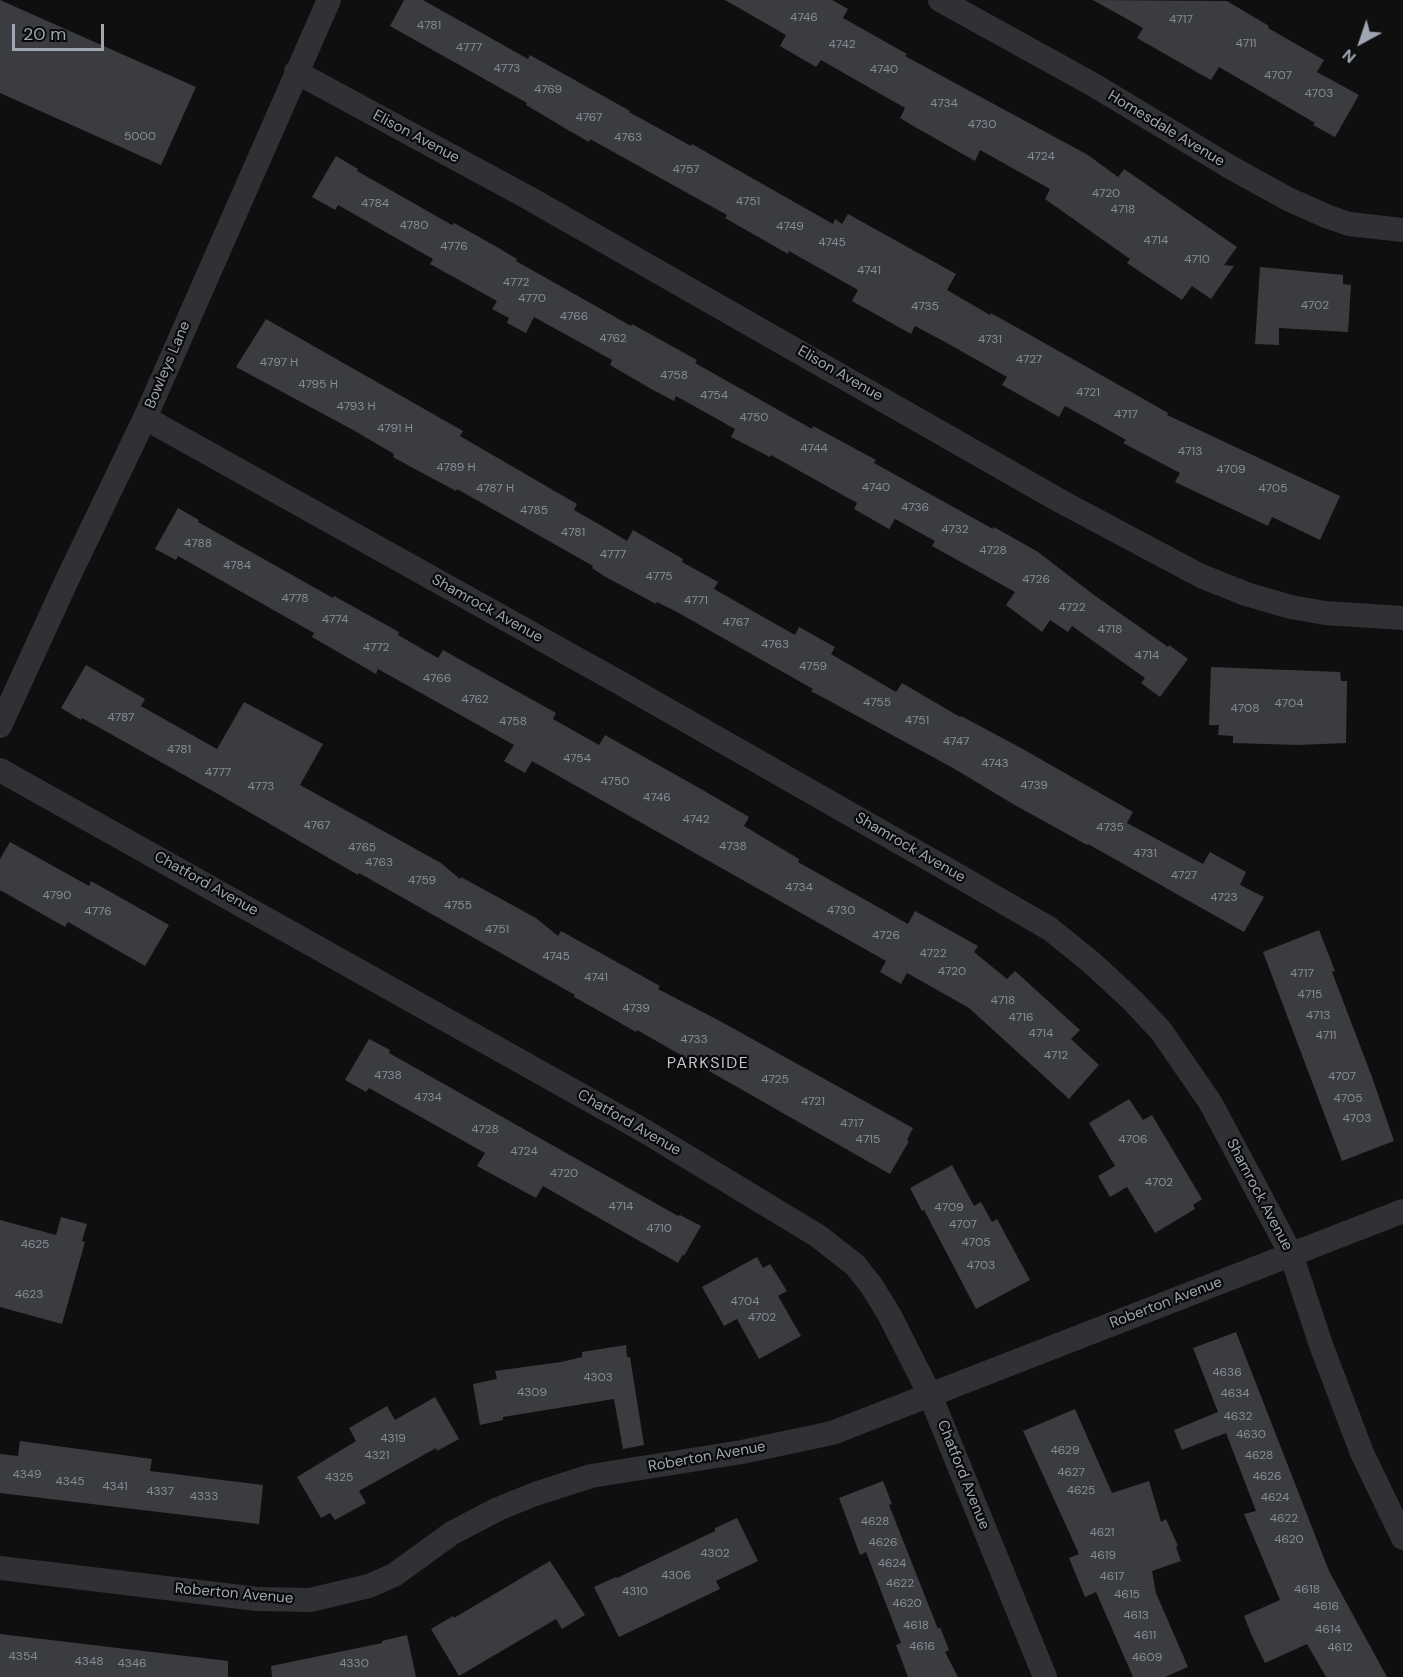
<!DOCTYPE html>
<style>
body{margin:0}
#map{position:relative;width:1403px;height:1677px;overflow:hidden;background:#0f0f10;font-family:"DM Sans",sans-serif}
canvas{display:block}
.north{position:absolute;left:1331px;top:12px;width:60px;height:60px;-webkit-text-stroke:4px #0a0a0b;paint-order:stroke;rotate:220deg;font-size:16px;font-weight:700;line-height:24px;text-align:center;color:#9fa6b2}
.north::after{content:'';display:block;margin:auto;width:21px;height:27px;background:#9fa6b2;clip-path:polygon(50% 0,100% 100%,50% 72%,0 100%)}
.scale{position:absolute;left:12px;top:24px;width:92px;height:27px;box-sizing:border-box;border:3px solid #9fa6b2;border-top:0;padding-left:8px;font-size:18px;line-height:21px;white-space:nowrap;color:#9fa6b2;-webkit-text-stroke:4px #0a0a0b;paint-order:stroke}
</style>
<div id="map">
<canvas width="1403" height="1677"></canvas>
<div class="north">N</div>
<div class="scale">20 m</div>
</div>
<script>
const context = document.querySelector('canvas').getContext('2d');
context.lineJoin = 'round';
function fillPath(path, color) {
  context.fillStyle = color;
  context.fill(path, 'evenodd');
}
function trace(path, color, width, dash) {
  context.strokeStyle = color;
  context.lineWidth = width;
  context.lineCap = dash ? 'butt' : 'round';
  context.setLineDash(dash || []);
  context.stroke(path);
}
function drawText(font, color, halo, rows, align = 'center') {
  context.font = font + ' "DM Sans",sans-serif';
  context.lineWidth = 4.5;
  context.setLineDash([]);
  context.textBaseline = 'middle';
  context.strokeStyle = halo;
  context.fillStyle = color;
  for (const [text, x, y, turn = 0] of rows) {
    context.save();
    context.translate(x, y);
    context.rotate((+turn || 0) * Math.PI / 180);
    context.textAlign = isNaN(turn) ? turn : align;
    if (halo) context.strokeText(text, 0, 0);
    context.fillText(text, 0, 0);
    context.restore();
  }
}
const building = new Path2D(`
 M 0,0 L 196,87 L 161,165 L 0,93 Z
 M 404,0 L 423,0 L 528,59 L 530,55 L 630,111 L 629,112 L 691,146 L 692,144 L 833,224 L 835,219 L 842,224 L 848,214 L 956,274 L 947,290 L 990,315 L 991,313 L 1126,389 L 1168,413 L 1167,415 L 1340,496 L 1320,540 L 1272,517 L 1268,526 L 1175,482 L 1180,473 L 1123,443 L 1126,440 L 1087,418 L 1065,406 L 1059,417 L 1002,385 L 1007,377 L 945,342 L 915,326 L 911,334 L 852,301 L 858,290 L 789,251 L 788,254 L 725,218 L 727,215 L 590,139 L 589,142 L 568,130 L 526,105 L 527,103 L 390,26 Z
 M 725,0 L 832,0 L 848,9 L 843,18 L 907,54 L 905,56 L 1088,155 L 1118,177 L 1124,169 L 1237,247 L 1224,265 L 1234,266 L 1211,299 L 1192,286 L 1182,300 L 1127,263 L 1130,259 L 1045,199 L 1050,189 L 980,150 L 975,161 L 915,127 L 900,118 L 905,108 L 821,60 L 816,67 L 780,46 L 786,35 Z
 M 1093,0 L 1227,1 L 1269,26 L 1268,28 L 1324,60 L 1317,72 L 1359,95 L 1335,137 L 1313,125 L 1315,123 L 1219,67 L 1211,80 L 1200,74 L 1137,38 L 1143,28 Z
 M 336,156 L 358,169 L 357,171 L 452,225 L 454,223 L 497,247 L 517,259 L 516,261 L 631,326 L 632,324 L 697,360 L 695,363 L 812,429 L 813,426 L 876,460 L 874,463 L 993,529 L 994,527 L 1038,552 L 1094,595 L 1168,647 L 1169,645 L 1188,659 L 1160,697 L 1141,683 L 1145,678 L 1072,626 L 1068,632 L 1050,620 L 1042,632 L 1006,605 L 1015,592 L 932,546 L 935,541 L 895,519 L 889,529 L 854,509 L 857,503 L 771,455 L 770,457 L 731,437 L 735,429 L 676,396 L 674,401 L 653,390 L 610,365 L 612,360 L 534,317 L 526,333 L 507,323 L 509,318 L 492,309 L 497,301 L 430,264 L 433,259 L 338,205 L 335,210 L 312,197 Z
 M 1260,267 L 1343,275 L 1343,284 L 1351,285 L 1348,332 L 1279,328 L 1279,345 L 1255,344 Z
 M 266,319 L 463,431 L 460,436 L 577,504 L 574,510 L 602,526 L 627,541 L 633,530 L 683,559 L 682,562 L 718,582 L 714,589 L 795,635 L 799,627 L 835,647 L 831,654 L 896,692 L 902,683 L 960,717 L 961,716 L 1021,748 L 1133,812 L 1127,823 L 1203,864 L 1210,852 L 1246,872 L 1240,885 L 1264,897 L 1244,932 L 1088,844 L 1087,845 L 1013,804 L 953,768 L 811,691 L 813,689 L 677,612 L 657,602 L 656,604 L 604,576 L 592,568 L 593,566 L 457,489 L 456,491 L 413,468 L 393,457 L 394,454 L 355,431 L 236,367 Z
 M 178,508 L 199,520 L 198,522 L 333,598 L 334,596 L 399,632 L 398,635 L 438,658 L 443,650 L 556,713 L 553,719 L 599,745 L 605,735 L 701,789 L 749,817 L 744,826 L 799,859 L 798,862 L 908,924 L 915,911 L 978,946 L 974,952 L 1007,979 L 1015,971 L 1080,1030 L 1071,1039 L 1099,1065 L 1069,1099 L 969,1008 L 907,973 L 901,984 L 880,972 L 886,961 L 532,761 L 525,773 L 504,761 L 514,745 L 378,669 L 376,674 L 312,637 L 314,633 L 178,556 L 176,560 L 155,549 Z
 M 86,665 L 145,699 L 141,706 L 217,749 L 244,702 L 323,744 L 300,785 L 441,863 L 460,879 L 461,877 L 536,918 L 558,936 L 561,931 L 660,986 L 658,989 L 718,1020 L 913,1128 L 907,1140 L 909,1141 L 890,1174 L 637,1030 L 636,1032 L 594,1008 L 574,997 L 575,995 L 359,873 L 358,875 L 218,794 L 82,718 L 81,720 L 61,708 Z
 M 1211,667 L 1340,672 L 1341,681 L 1347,681 L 1346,743 L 1297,745 L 1233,743 L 1233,736 L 1218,735 L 1219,725 L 1209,725 Z
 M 10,842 L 89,886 L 91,881 L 169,925 L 145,966 L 68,922 L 65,927 L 0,890 L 0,859 Z
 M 1319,930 L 1335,971 L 1332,972 L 1372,1077 L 1394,1141 L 1342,1161 L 1263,952 Z
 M 369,1039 L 390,1050 L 389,1053 L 678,1216 L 680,1215 L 701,1226 L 684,1256 L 683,1254 L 678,1263 L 543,1186 L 536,1198 L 477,1166 L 485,1153 L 369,1088 L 366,1092 L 345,1080 Z
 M 1129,1099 L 1143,1120 L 1152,1115 L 1202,1199 L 1193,1205 L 1195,1209 L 1155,1233 L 1127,1187 L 1110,1197 L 1098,1176 L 1115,1166 L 1089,1123 Z
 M 952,1165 L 974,1206 L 981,1202 L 992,1222 L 997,1219 L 1030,1280 L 976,1309 L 924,1210 L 922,1211 L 910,1188 Z
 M 61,1217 L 87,1224 L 82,1241 L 85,1242 L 62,1324 L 0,1307 L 0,1220 L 56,1235 Z
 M 757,1257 L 763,1268 L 770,1264 L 787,1291 L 778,1296 L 801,1336 L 759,1359 L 737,1319 L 724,1326 L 702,1287 Z
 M 1236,1332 L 1329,1571 L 1387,1677 L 1326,1677 L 1307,1644 L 1265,1663 L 1252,1636 L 1244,1616 L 1280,1600 L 1244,1514 L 1256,1511 L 1226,1433 L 1182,1450 L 1174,1430 L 1218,1412 L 1193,1348 Z
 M 626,1345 L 627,1357 L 630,1357 L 644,1445 L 623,1449 L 614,1399 L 503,1417 L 503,1420 L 480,1425 L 473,1384 L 497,1379 L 495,1371 L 561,1362 L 582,1357 L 582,1352 Z
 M 435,1397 L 459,1439 L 437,1451 L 436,1448 L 359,1491 L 366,1503 L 335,1520 L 330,1513 L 321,1518 L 297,1477 L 356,1441 L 349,1428 L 387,1406 L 395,1420 Z
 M 1075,1409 L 1112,1493 L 1149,1481 L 1161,1522 L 1166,1519 L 1178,1546 L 1176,1547 L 1181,1561 L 1152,1571 L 1156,1593 L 1188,1667 L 1165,1677 L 1133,1677 L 1096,1592 L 1085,1597 L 1069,1558 L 1079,1554 L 1023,1431 Z
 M 20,1441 L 152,1459 L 150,1471 L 263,1485 L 259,1524 L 0,1493 L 0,1454 L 18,1456 Z
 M 883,1481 L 892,1504 L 889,1505 L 938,1629 L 940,1627 L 949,1650 L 945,1652 L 958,1677 L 908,1677 L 896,1645 L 901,1643 L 866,1552 L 860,1555 L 839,1498 Z
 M 737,1518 L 758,1561 L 716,1581 L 720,1589 L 619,1637 L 594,1587 L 616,1577 L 617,1578 L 715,1531 L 715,1528 Z
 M 550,1561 L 585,1615 L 562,1629 L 556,1619 L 459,1676 L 431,1629 L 453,1616 L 454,1618 Z
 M 0,1634 L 228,1661 L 228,1677 L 0,1677 Z
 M 407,1635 L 416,1677 L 272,1677 L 271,1666 L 382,1643 L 382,1641 Z`);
const street = new Path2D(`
 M 940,0 L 1092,84 L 1230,167 L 1288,199 L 1326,216 L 1349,224 L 1403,230
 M 296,72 L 527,197 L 1062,502 L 1201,576 L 1246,594 L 1291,607 L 1325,613 L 1403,618
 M 145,418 L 622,684 L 943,867 L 1050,929 L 1092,963 L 1133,1001 L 1161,1031 L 1210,1102 L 1291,1254 L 1321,1345 L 1362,1453 L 1403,1538
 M 0,726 L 67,580 L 145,418 L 329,0
 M 0,770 L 643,1130 L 818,1236 L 855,1265 L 871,1285 L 889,1314 L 930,1395 L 1045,1677
 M 0,1568 L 257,1599 L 310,1600 L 369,1586 L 394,1575 L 452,1533 L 498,1509 L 535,1494 L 591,1476 L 742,1452 L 832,1433 L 1403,1211`);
const numberNames = [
 ["4746",804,18],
 ["4717",1181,20],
 ["4781",429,26],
 ["4711",1246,44],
 ["4742",842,45],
 ["4777",469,48],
 ["4773",507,69],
 ["4740",884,70],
 ["4707",1278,76],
 ["4769",548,90],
 ["4703",1319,94],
 ["4734",944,104],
 ["4767",589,118],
 ["4730",982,125],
 ["5000",140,137],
 ["4763",628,138],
 ["4724",1041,157],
 ["4757",686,170],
 ["4720",1106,194],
 ["4751",748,202],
 ["4784",375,204],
 ["4718",1123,210],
 ["4780",414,226],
 ["4749",790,227],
 ["4714",1156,241],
 ["4745",832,243],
 ["4776",454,247],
 ["4710",1197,260],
 ["4741",869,271],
 ["4772",516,283],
 ["4770",532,299],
 ["4702",1315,306],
 ["4735",925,307],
 ["4766",574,317],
 ["4762",613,339],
 ["4731",990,340],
 ["4727",1029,360],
 ["4797 H",279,363],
 ["4758",674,376],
 ["4795 H",318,385],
 ["4721",1088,393],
 ["4754",714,396],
 ["4793 H",356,407],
 ["4717",1126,415],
 ["4750",754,418],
 ["4791 H",395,429],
 ["4744",814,449],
 ["4713",1190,452],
 ["4789 H",456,468],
 ["4709",1231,470],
 ["4740",876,488],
 ["4787 H",495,489],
 ["4705",1273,489],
 ["4736",915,508],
 ["4785",534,511],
 ["4732",955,530],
 ["4781",573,533],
 ["4788",198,544],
 ["4728",993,551],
 ["4777",613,555],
 ["4784",237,566],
 ["4775",659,577],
 ["4726",1036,580],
 ["4778",295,599],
 ["4771",696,601],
 ["4722",1072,608],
 ["4774",335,620],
 ["4767",736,623],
 ["4718",1110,630],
 ["4763",775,645],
 ["4772",376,648],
 ["4714",1147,656],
 ["4759",813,667],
 ["4766",437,679],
 ["4762",475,700],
 ["4755",877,703],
 ["4704",1289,704],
 ["4708",1245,709],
 ["4787",121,718],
 ["4751",917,721],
 ["4758",513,722],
 ["4747",956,742],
 ["4781",179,750],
 ["4754",577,759],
 ["4743",995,764],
 ["4777",218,773],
 ["4750",615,782],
 ["4739",1034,786],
 ["4773",261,787],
 ["4746",657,798],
 ["4742",696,820],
 ["4767",317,826],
 ["4735",1110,828],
 ["4738",733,847],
 ["4765",362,848],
 ["4731",1145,854],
 ["4763",379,863],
 ["4727",1184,876],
 ["4759",422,881],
 ["4734",799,888],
 ["4790",57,896],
 ["4723",1224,898],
 ["4755",458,906],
 ["4730",841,911],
 ["4776",98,912],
 ["4751",497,930],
 ["4726",886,936],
 ["4722",933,954],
 ["4745",556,957],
 ["4720",952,972],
 ["4717",1302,974],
 ["4741",596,978],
 ["4715",1310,995],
 ["4718",1003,1001],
 ["4739",636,1009],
 ["4713",1318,1016],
 ["4716",1021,1018],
 ["4714",1041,1034],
 ["4711",1326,1036],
 ["4733",694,1040],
 ["4712",1056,1056],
 ["4738",388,1076],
 ["4707",1342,1077],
 ["4725",775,1080],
 ["4734",428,1098],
 ["4705",1348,1099],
 ["4721",813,1102],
 ["4703",1357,1119],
 ["4717",852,1124],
 ["4728",485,1130],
 ["4715",868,1140],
 ["4706",1133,1140],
 ["4724",524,1152],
 ["4720",564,1174],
 ["4702",1159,1183],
 ["4714",621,1207],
 ["4709",949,1208],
 ["4707",963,1225],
 ["4710",659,1229],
 ["4705",976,1243],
 ["4625",35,1245],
 ["4703",981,1266],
 ["4623",29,1295],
 ["4704",745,1302],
 ["4702",762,1318],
 ["4636",1227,1373],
 ["4303",598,1378],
 ["4309",532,1393],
 ["4634",1235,1394],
 ["4632",1238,1417],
 ["4630",1251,1435],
 ["4319",393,1439],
 ["4629",1065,1451],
 ["4321",377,1456],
 ["4628",1259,1456],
 ["4627",1071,1473],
 ["4349",27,1475],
 ["4626",1267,1477],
 ["4325",339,1478],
 ["4345",70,1482],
 ["4341",115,1487],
 ["4625",1081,1491],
 ["4337",160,1492],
 ["4333",204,1497],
 ["4624",1275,1498],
 ["4622",1284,1519],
 ["4628",875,1522],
 ["4621",1102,1533],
 ["4620",1289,1540],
 ["4626",883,1543],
 ["4302",715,1554],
 ["4619",1103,1556],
 ["4624",892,1564],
 ["4306",676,1576],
 ["4617",1112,1577],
 ["4622",900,1584],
 ["4618",1307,1590],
 ["4310",635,1592],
 ["4615",1127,1595],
 ["4620",907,1604],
 ["4616",1326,1607],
 ["4613",1136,1616],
 ["4618",916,1626],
 ["4614",1328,1630],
 ["4611",1145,1636],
 ["4616",922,1647],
 ["4612",1340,1648],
 ["4354",23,1657],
 ["4609",1147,1658],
 ["4348",89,1662],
 ["4346",132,1664],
 ["4330",354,1664]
];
const streetNames = [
 ["Homesdale Avenue",1166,129,31],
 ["Elison Avenue",416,137,28],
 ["Bowleys Lane",168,365,-67],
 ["Elison Avenue",840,374,30],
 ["Shamrock Avenue",487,609,29],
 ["Shamrock Avenue",910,848,30],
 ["Chatford Avenue",206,884,29],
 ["Chatford Avenue",629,1123,30],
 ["Shamrock Avenue",1259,1195,62],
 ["Roberton Avenue",1166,1303,-21],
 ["Roberton Avenue",707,1457,-10],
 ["Chatford Avenue",963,1475,68],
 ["Roberton Avenue",234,1594,5]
];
const neighbourhoodNames = [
 ["PARKSIDE",708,1064]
];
fillPath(building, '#3b3c40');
trace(street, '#303135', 24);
drawText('12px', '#868c96', null, numberNames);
drawText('15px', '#9fa6b2', '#0a0a0b', streetNames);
context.letterSpacing = '1.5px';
drawText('16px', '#c0c4ce', '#0a0a0b', neighbourhoodNames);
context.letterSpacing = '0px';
</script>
